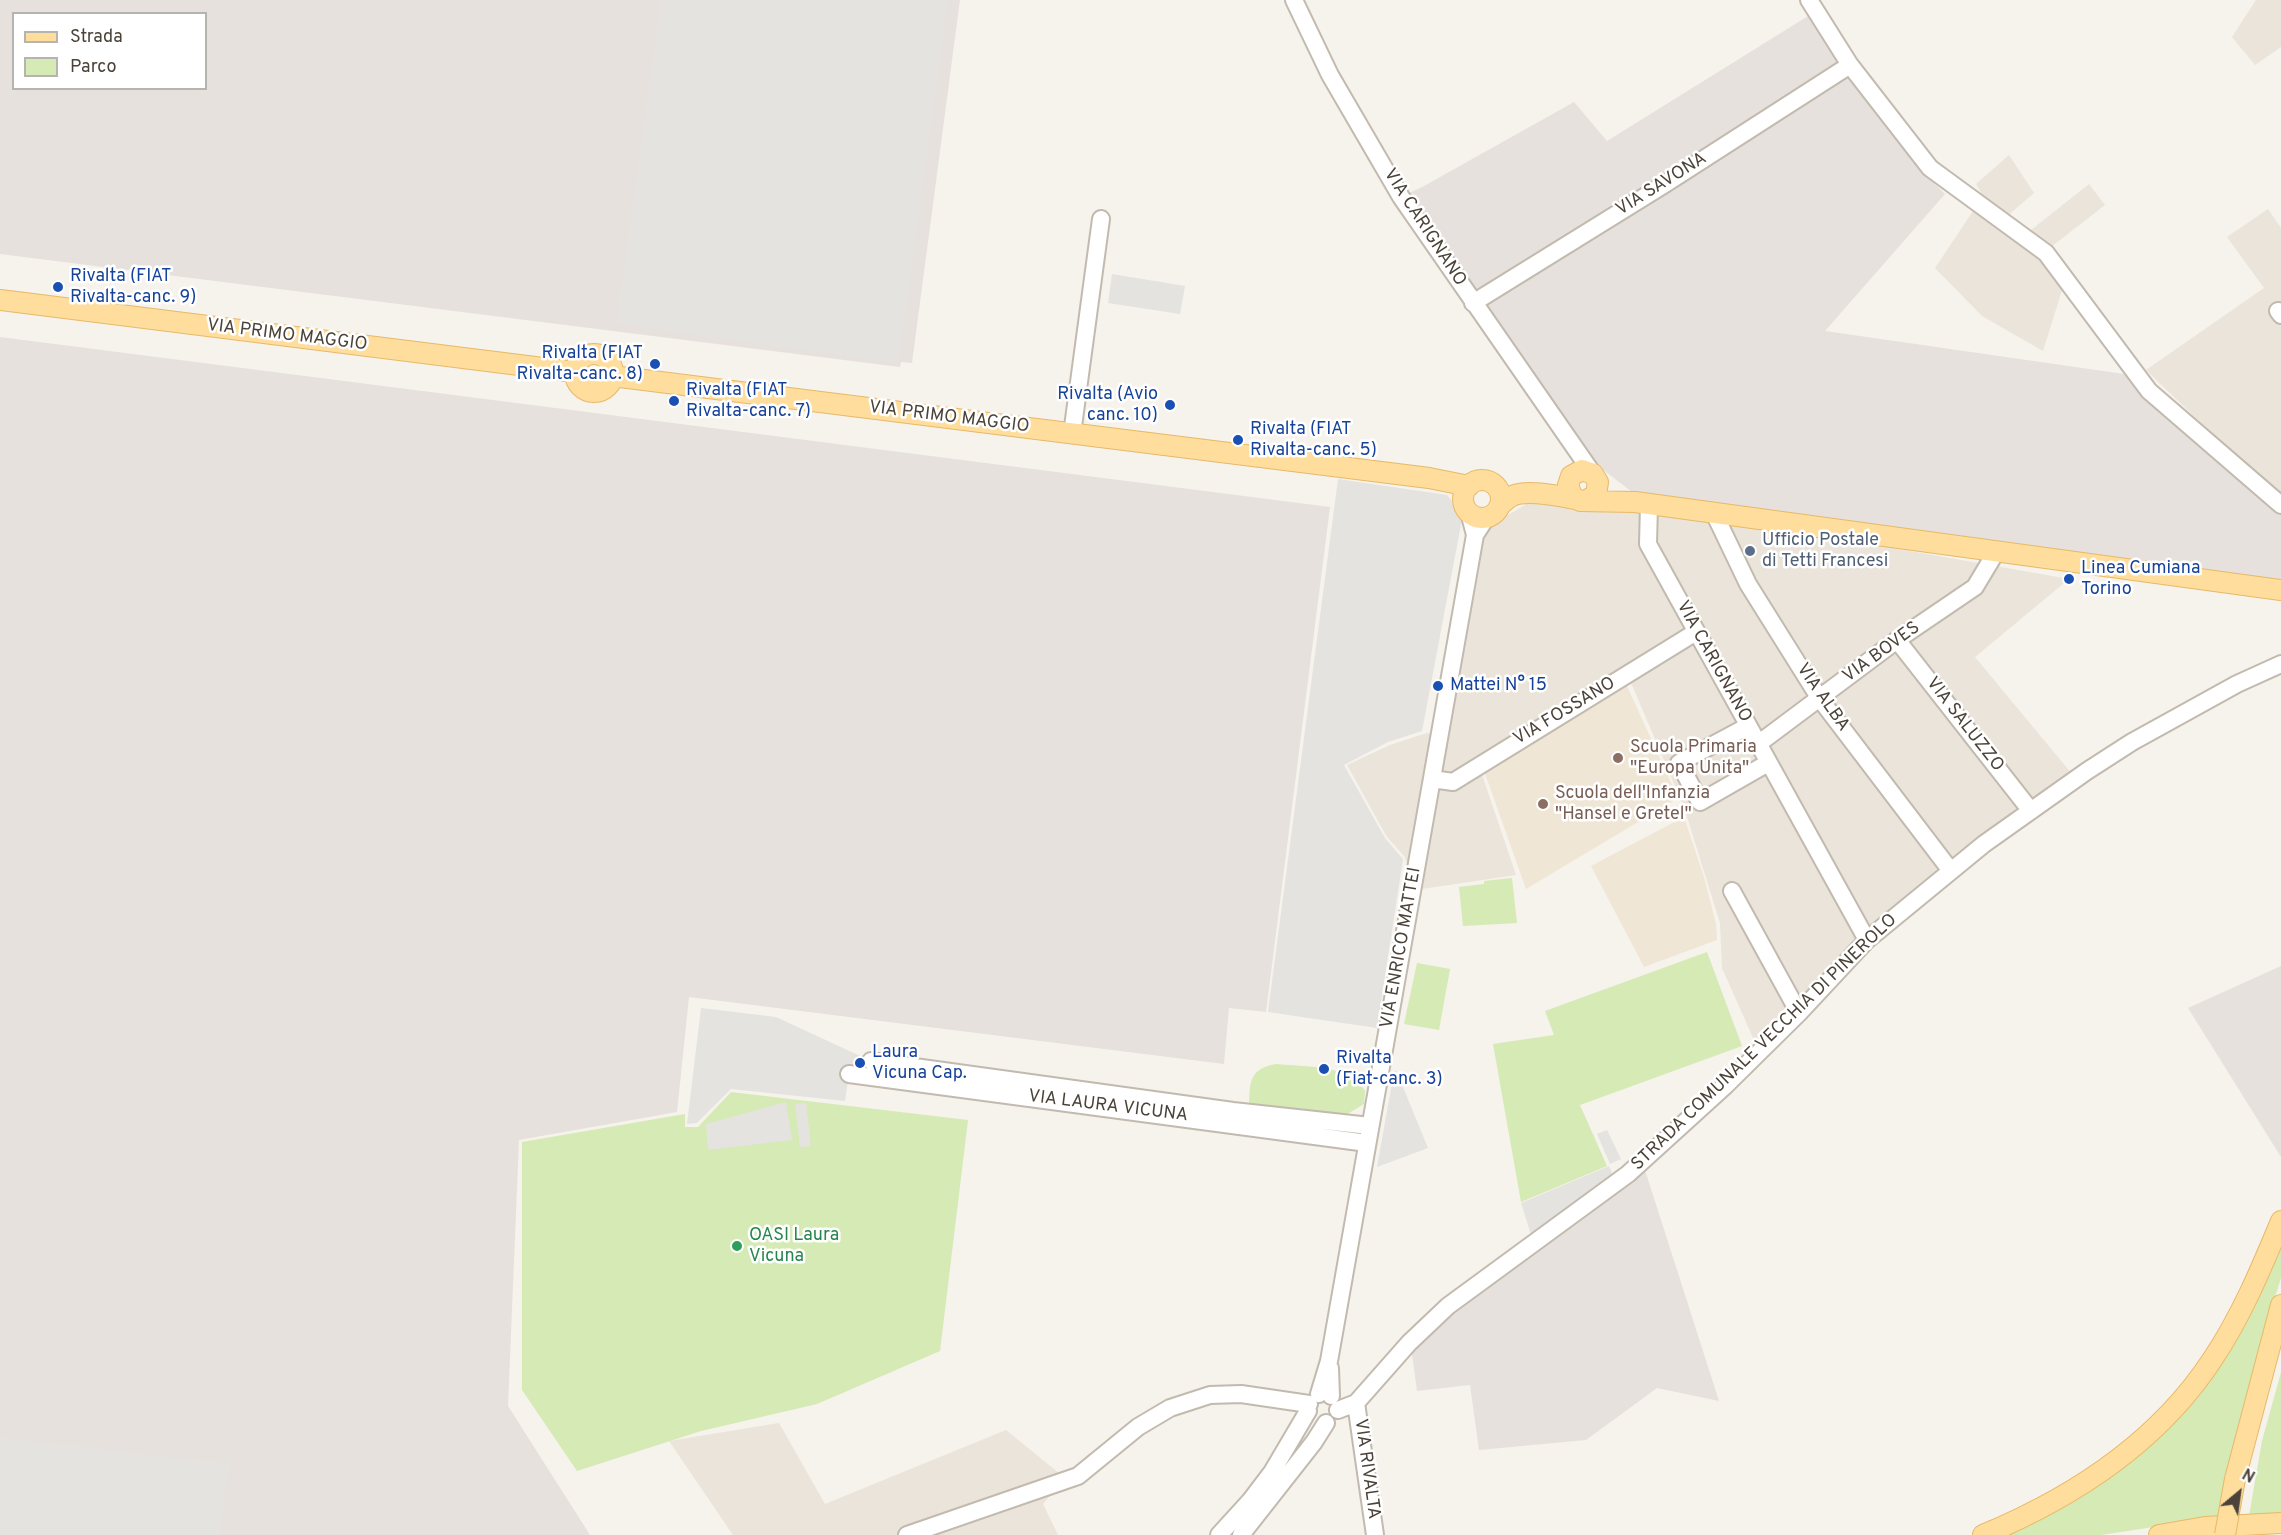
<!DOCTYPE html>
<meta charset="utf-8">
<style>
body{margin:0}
#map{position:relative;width:2281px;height:1535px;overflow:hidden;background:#f6f2ec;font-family:Overpass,sans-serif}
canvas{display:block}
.legend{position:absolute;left:12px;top:12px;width:195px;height:78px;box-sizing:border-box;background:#fff;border:2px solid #b7b4b0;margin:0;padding:8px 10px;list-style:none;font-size:18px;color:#4b4339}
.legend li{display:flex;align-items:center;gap:12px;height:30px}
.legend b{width:30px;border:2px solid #b7b4b0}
.north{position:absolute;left:2209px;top:1463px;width:60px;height:60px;-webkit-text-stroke:4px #fff;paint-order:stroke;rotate:29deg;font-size:16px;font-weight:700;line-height:24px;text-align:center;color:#4b4339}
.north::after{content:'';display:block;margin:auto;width:21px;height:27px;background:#4b4339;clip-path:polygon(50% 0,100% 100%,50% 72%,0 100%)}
</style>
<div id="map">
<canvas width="2281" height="1535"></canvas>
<ul class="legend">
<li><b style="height:8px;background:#ffdd9c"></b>Strada</li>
<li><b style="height:16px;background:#d5eab4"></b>Parco</li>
</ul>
<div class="north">N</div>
</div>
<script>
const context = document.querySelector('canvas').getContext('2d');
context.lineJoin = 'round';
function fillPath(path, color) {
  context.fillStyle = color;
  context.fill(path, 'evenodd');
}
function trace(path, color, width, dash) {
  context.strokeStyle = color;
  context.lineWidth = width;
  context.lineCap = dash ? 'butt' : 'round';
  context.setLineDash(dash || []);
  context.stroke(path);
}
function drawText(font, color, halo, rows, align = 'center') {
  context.font = font + ' Overpass,sans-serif';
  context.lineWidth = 5;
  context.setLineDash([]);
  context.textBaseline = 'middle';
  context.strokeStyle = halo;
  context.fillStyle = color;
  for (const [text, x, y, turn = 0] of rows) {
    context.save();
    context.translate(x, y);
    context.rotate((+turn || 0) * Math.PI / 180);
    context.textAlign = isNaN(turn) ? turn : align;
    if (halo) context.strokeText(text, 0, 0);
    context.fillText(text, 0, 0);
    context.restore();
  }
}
const residential = new Path2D(`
 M 2256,0 L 2281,0 L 2281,47 L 2255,65 L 2232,37 Z
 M 2009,155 L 2034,193 L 1998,224 L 2021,238 L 2089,184 L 2105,205 L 2042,254 L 2063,287 L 2043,351 L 1982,316 L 1935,268 L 1983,196 L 1976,184 Z
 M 2268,209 L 2281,228 L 2281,500 L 2146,370 L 2264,288 L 2227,237 Z
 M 1543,494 L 1649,505 L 2069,579 L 1975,657 L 2072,774 L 1867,940 L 1758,1049 L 1722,968 L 1720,923 L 1684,807 L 1626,671 L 1476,757 L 1516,875 L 1415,890 L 1405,857 L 1387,837 L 1347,765 L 1390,745 L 1427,733 L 1447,733 L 1475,535 Z
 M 779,1423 L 825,1504 L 1006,1430 L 1065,1478 L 1043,1504 L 1058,1535 L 733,1535 L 669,1441 Z`);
const industrial = new Path2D(`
 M 0,0 L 960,0 L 912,363 L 901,362 L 900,367 L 0,254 ZM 14,14 L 206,14 L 206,88 L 14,88 Z
 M 1813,13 L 1930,179 L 1945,194 L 1825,331 L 2124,374 L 2281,506 L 2281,590 L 1649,505 L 1572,446 L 1401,197 L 1424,186 L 1574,102 L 1607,141 Z
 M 0,337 L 1330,507 L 1266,1012 L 1229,1008 L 1224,1064 L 689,997 L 677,1112 L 519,1140 L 508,1406 L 590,1535 L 0,1535 Z
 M 2281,966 L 2281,1157 L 2188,1008 Z
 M 1644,1167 L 1719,1401 L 1657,1388 L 1586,1440 L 1479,1450 L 1470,1385 L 1417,1391 L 1411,1347 L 1449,1311 Z`);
const education = new Path2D(`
 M 1627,686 L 1678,798 L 1526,889 L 1482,765 L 1593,702 Z
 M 1684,817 L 1704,877 L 1716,924 L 1717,940 L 1644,967 L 1591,866 Z`);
const green = new Path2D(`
 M 1512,878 L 1517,923 L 1463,926 L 1459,887 L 1484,884 L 1484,881 Z
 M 1707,952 L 1742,1046 L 1580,1105 L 1607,1166 L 1521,1202 L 1493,1044 L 1554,1035 L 1545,1011 Z
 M 1417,963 L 1450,969 L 1439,1030 L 1404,1024 Z
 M 1276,1064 C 1304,1067 1351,1064 1365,1091 L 1364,1104 L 1339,1119 L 1249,1108 C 1250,1083 1248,1069 1276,1064 Z
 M 731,1092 L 968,1120 L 940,1351 L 817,1404 L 701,1431 L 577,1471 L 522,1390 L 522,1142 L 685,1114 L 685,1127 L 698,1127 Z
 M 2281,1240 L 2281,1278 L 2265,1329 L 2219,1517 L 2101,1535 L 2002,1535 L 2061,1509 L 2095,1486 L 2183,1409 Z
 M 2281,1372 L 2281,1516 L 2249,1516 L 2262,1441 Z`);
const parking = new Path2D(`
 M 661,0 L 948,0 L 898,363 L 617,323 Z
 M 1112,274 L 1185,286 L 1180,314 L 1108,303 Z
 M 1338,479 L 1447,495 L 1463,514 L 1422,731 L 1388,742 L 1344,765 L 1385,838 L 1403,859 L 1377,1028 L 1268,1012 Z
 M 701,1008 L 776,1017 L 871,1061 L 849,1074 L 845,1101 L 731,1089 L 697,1123 L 687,1124 Z
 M 1396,1070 L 1428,1148 L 1377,1167 L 1394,1072 Z
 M 786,1102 L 792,1140 L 708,1150 L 706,1124 Z
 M 806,1103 L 811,1146 L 800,1147 L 795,1104 Z
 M 1607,1130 L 1621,1159 L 1610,1164 L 1597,1134 Z
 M 1609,1166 L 1613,1175 L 1532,1238 L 1521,1203 Z
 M 0,1438 L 229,1464 L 219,1535 L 0,1535 Z`);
const minor = new Path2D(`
 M 1294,0 L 1330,75 L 1401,197 L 1593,474
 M 1809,0 L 1850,65 L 1930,168 L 2046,253 L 2149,391 L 2281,505
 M 1473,303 L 1665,184 L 1850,65
 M 2278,311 L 2281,315
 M 1072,434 L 1101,219
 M 1649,505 L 1648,544 L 1867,940
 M 1469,512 L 1475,535
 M 1714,513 L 1748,584 L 1820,699 L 1951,871
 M 1897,640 L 2031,811
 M 1748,726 L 1679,763 L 1700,802 L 1768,763
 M 1758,744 L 1897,640 L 1975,587 L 1996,552
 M 1432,779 L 1453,782 L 1696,632
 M 1732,891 L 1799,1013
 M 871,1061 L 1233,1111 L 1370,1126
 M 849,1074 L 1367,1143
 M 1330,1368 L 1331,1396
 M 1319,1394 L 1329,1361 L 1475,535 L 1486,518
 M 1356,1403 L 1375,1535
 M 1338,1410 L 1356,1403 L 1409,1343 L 1448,1306 L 1628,1174 L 1726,1085 L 1799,1013 L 1867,940 L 1984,844 L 2087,771 L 2132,742 L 2237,684 L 2281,664
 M 907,1535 L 1078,1476 L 1138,1427 L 1170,1408 L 1210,1395 L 1241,1394 L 1309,1404
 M 1219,1535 L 1250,1501 L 1272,1472 L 1308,1411
 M 1241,1535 L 1314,1442 L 1326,1423`);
const major = new Path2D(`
 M 0,300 L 575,372
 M575 373a19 19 0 1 1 38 0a19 19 0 1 1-38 0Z
 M 612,376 L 1429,478 L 1469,486
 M1463 499a19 19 0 1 1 38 0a19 19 0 1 1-38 0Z
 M 1585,501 L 1596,495 L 1598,482 L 1593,474 L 1582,470 L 1571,476 L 1568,485 L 1572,496 L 1580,501 L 1635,502 L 2281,590
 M 1500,505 C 1504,502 1508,498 1512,496 C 1527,489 1559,496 1575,499
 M 2235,1479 L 2281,1305
 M 1983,1535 C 2072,1498 2158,1442 2212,1360 C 2241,1317 2261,1269 2281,1221
 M 2159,1535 L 2205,1527 L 2281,1523`);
const majorBridge = new Path2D(`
 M 2225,1535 L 2235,1479`);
const markers = [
 [58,287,6,"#1a4fb4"],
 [655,364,6,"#1a4fb4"],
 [674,401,6,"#1a4fb4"],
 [1170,405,6,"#1a4fb4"],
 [1238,440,6,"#1a4fb4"],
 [1750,551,6,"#5c6f8a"],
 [2069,579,6,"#1a4fb4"],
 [1438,686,6,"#1a4fb4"],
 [1618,758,6,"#8d6e63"],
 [1543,804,6,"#8d6e63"],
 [860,1063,6,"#1a4fb4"],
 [1324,1069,6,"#1a4fb4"],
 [737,1246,6,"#2e9e5b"]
];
const streetNames = [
 ["VIA SAVONA",1662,185,-32],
 ["VIA CARIGNANO",1424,228,57],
 ["VIA PRIMO MAGGIO",287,336,7],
 ["VIA PRIMO MAGGIO",949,418,7],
 ["VIA BOVES",1882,653,-36],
 ["VIA CARIGNANO",1713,662,61],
 ["VIA ALBA",1822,698,55],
 ["VIA FOSSANO",1565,712,-31],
 ["VIA SALUZZO",1964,725,52],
 ["VIA ENRICO MATTEI",1402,948,-80],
 ["STRADA COMUNALE VECCHIA DI PINEROLO",1765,1043,-44],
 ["VIA LAURA VICUNA",1108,1107,7],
 ["VIA RIVALTA",1366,1469,82]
];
const transitNames = [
 ["Rivalta (FIAT",70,277],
 ["Rivalta-canc. 9)",70,298],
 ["Rivalta (FIAT",643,354,"right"],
 ["Rivalta-canc. 8)",643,375,"right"],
 ["Rivalta (FIAT",686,391],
 ["Rivalta-canc. 7)",686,412],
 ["Rivalta (Avio",1158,395,"right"],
 ["canc. 10)",1158,416,"right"],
 ["Rivalta (FIAT",1250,430],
 ["Rivalta-canc. 5)",1250,451],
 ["Linea Cumiana",2081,569],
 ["Torino",2081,590],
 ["Mattei N° 15",1450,686],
 ["Laura",872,1053],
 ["Vicuna Cap.",872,1074],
 ["Rivalta",1336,1059],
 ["(Fiat-canc. 3)",1336,1080]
];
const serviceNames = [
 ["Ufficio Postale",1762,541],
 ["di Tetti Francesi",1762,562]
];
const educationNames = [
 ["Scuola Primaria",1630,748],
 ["\"Europa Unita\"",1630,769],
 ["Scuola dell'Infanzia",1555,794],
 ["\"Hansel e Gretel\"",1555,815]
];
const leisureNames = [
 ["OASI Laura",749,1236],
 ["Vicuna",749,1257]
];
fillPath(residential, '#eae4da');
fillPath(industrial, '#e6e1dd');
fillPath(education, '#efe6d5');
fillPath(green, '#d5eab4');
fillPath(parking, '#e5e3e0');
trace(minor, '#c2baae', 20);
trace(major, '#e7b968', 22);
trace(minor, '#fff', 16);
trace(major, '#ffdd9c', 20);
trace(majorBridge, '#e7b968', 22, []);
trace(majorBridge, '#ffdd9c', 20);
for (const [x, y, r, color] of markers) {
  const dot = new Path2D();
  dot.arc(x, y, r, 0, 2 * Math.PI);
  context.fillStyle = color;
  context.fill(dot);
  trace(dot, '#fff', 2);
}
drawText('18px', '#4b4339', '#fff', streetNames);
drawText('18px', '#164399', '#fff', transitNames, 'left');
drawText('18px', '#4e5e75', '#fff', serviceNames, 'left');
drawText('18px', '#785e54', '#fff', educationNames, 'left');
drawText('18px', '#27864d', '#fff', leisureNames, 'left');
</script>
